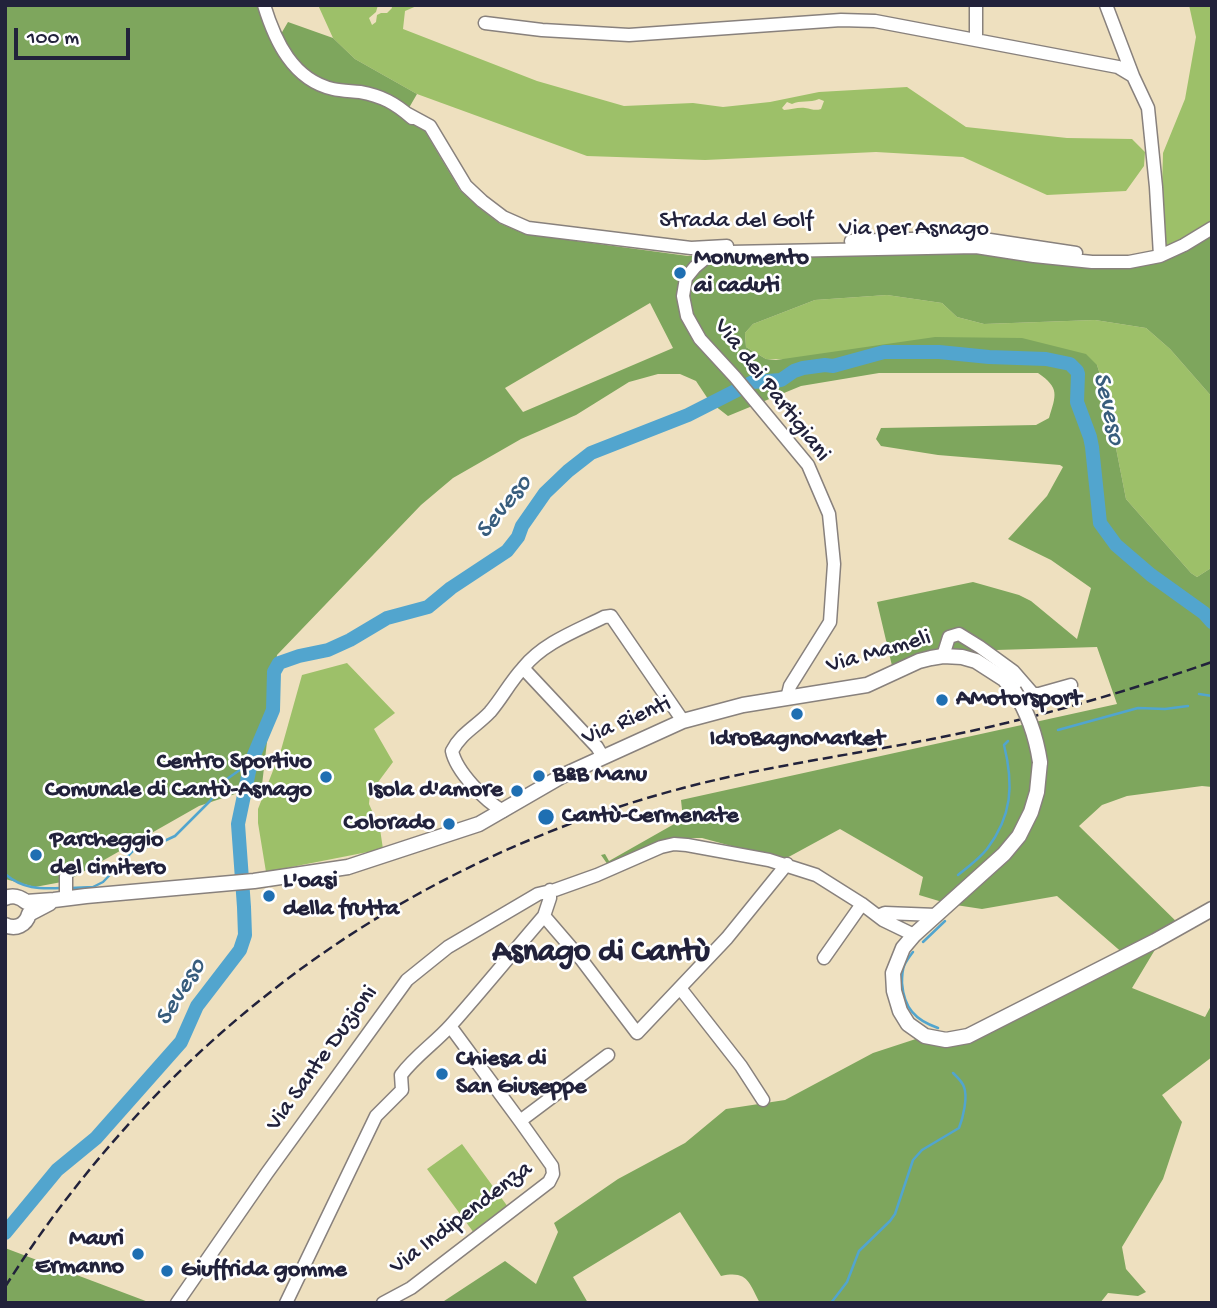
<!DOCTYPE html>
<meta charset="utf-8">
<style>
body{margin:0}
#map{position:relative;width:1217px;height:1308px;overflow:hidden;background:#eee0bf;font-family:"Gochi Hand",sans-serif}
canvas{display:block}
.frame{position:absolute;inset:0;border:7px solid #22223b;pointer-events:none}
.scale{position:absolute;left:14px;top:28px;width:116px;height:32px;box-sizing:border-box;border:4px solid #22223b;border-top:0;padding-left:9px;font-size:21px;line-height:24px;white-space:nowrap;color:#22223b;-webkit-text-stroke:5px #fff;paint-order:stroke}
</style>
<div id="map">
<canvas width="1217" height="1308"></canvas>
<div class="frame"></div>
<div class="scale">100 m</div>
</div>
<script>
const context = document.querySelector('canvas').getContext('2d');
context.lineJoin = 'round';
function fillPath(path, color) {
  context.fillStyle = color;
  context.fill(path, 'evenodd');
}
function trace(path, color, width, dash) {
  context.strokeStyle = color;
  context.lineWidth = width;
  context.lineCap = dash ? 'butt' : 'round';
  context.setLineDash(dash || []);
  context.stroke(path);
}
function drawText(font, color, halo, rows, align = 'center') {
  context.font = font + ' "Gochi Hand",sans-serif';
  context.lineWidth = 5;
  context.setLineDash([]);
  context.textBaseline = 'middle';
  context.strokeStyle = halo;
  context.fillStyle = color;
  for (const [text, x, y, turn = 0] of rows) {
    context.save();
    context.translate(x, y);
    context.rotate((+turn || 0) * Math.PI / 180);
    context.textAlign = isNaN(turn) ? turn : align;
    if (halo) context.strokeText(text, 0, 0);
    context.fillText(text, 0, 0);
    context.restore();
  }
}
const green = new Path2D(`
 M 318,5 L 378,5 L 376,12 L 369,18 L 372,25 L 376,22 L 377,15 L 381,13 L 387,13 L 392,8 L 391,5 L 419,5 L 405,11 L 403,29 L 537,81 L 624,106 L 693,103 L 723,107 L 770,102 L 819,92 L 907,87 L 966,127 L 1067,138 L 1132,139 L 1145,152 L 1144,166 L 1126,191 L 1047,195 L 963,157 L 876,152 L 705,160 L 587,156 L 417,94 L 355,59 L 333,38 ZM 819,99 L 824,101 L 821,109 C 815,111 812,109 805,108 C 798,107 791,110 784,110 L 782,108 L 787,102 L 792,104 C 800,100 810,103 819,99 Z
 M 1189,5 L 1212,5 L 1212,228 L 1160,256 L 1163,153 L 1185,99 L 1196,37 Z
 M 887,295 L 942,303 L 957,317 L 984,324 L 1095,320 L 1146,328 L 1170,349 L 1212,397 L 1212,569 L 1211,568 L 1197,577 L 1191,573 L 1126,499 L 1104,387 L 1097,365 L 766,359 L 746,347 L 745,333 L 753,324 L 815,300 Z
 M 347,663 L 395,713 L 374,729 L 393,762 L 370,793 L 369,804 L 380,829 L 383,849 L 266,872 L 258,823 L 258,809 L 281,750 L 302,675 Z
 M 462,1144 L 508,1207 L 474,1233 L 427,1169 Z`);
const forest = new Path2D(`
 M 5,5 L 264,5 L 278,39 L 288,22 L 333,38 L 355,59 L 417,94 L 406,113 L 423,128 L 460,190 L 477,206 L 499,223 L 525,234 L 688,256 L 730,252 L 976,247 L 1129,262 L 1212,228 L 1212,397 L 1170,349 L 1146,328 L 1095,320 L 984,324 L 957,317 L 942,303 L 887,295 L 815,300 L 753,324 L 745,333 L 746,347 L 766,359 L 776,360 L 935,337 L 1022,338 L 1086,354 L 1097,365 L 1104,387 L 1126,499 L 1191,573 L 1197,577 L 1211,568 L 1212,569 L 1212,787 L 1202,786 L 1127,796 L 1102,805 L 1079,826 L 1185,930 L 1156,948 L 1132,988 L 1205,1017 L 1212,1004 L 1212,1057 L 1162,1095 L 1182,1122 L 1163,1179 L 1122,1247 L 1126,1269 L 1146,1292 L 1138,1296 L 1108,1293 L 1100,1303 L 760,1303 C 749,1283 748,1270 721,1276 L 680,1212 L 573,1277 L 588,1303 L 441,1303 L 505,1261 L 536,1284 L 558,1232 L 554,1223 L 618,1179 L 685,1143 L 726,1109 L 785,1100 L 873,1053 L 925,1036 L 946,1040 L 1125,955 L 1057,896 L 982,909 L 949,904 L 919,895 L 923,877 L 840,829 L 783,860 L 702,838 L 675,838 L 611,864 L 608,865 L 601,855 L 605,854 L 609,861 L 683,819 L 681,800 L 1117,704 L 1097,647 L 996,650 L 893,670 L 877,602 L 973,582 L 1019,595 L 1031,601 L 1077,639 L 1091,588 L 1051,560 L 1008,539 L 1047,496 L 1063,467 L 1060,465 L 938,455 L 881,446 L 876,439 L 881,428 L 1036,425 L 1049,418 C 1056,395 1060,388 1038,373 L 879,373 L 801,386 L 728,416 L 710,402 L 696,381 L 680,374 L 658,374 L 629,382 L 576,415 L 521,439 L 453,478 L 421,505 L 277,655 L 262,785 L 199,806 L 67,881 L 35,887 L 5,879 ZM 650,303 L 673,348 L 523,412 L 505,388 Z
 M 5,1248 L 151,1303 L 5,1303 Z`);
const stream = new Path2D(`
 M 1199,694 L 1212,696
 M 1058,730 L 1138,708 L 1165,709 L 1188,706
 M 5,874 C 23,889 39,889 61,888
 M 958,875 C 968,867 979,859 987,849 C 1012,816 1014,785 1004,745 L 1008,741
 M 71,888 L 93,887 L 103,882 L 133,851 L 160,843 L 175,836 L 210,801 L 227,779 L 251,762
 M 923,942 L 945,921
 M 913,952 C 910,956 906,961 904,966 C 902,971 902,977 902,983 C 904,1008 915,1020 938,1028
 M 831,1303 L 847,1282 L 859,1251 L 890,1221 L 895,1214 L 913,1160 L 922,1150 L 959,1128 C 963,1118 968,1097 964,1087 C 962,1081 957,1077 953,1073`);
const river = new Path2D(`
 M 5,1233 L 57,1170 L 96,1138 L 181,1042 L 197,1006 L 240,950 L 245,935 L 244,907 L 238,824 L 251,762 L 273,710 L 274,672 L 279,663 L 299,656 L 328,650 L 350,640 L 387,618 L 428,607 L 451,588 L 507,551 L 518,537 L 522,526 L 545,493 L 568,471 L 591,453 L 688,415 L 753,382 L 781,380 L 794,371 L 803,368 L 825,365 L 833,366 L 884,352 L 939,352 L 989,357 L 1046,359 L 1070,364 L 1077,371 L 1078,374 L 1077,402 L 1090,437 L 1092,447 L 1100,523 L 1116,545 L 1151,575 L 1204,613 L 1212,622`);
const minor = new Path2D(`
 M 264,5 C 275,41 293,80 333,89 C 341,91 351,91 360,92 C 382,96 395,103 412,118
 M 976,5 L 976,39
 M 1106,5 L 1133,76
 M 485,23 L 542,30 L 629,35 L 841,20 L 875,21 L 1118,67 L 1133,76 L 1148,108 L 1156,187 L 1160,256
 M 406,113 L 430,126 L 466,186 L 482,201 L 503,217 L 528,228 L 691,248 L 727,246
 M 851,241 L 970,237 L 1076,253
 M 943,656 L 949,637 L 959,634 L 980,647 L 1013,671 L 1033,694 L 1039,694 L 1071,685
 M 787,698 L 790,686 L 830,622 L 834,564 L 829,514 L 808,465 L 735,377 L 700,339 L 687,316 L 683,296 L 686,278 L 695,267 L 708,256 L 730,252 L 976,247 L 1034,256 L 1092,262 L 1129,262 L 1160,256 L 1184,245 L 1212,228
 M 603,757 L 597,747 L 523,668 C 543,643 576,631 604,617 L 611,616 L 683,721
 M 503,811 C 485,801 456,771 452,751 C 461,733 477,726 490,712 C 502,698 510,682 523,668
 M 66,876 L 66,898
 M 550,890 L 550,898 L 544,916 L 581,959 L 637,1033 L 727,938 L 787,864
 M 878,916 L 885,913 L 936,915
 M 824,958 L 862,904
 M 680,988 L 741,1066 L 763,1100
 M 520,1121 L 608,1055
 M 177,1303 L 267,1173 L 407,980 L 448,947 L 538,894 L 555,890 L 597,875 L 661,847 L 674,844 L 687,845 L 769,860 L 816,875 L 862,904 L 883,920 L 914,935
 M 286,1303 L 376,1116 L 402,1090 L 401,1075 C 415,1056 435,1043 451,1025 C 483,989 513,952 544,916
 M 383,1303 L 411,1288 L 549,1182 L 553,1174 L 552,1166 L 520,1121 L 450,1026`);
const major = new Path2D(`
 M 1040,762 L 1037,792 L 1031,812 L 1019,836 L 1004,854 L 914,935 L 903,948 L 893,973 L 894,991 L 900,1011 L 908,1024 L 925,1036 L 946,1040 L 968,1036 L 1155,941 L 1212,909
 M 5,898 C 13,895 19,896 26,902 L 54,900 L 86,896 L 254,881 L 348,867 L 479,824 L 562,776 L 683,721 L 743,705 L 867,685 L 919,661 L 931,658 L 943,656 L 962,657 L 976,661 L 1004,679 L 1014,691
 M 5,925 C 16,930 26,925 29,914 L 50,903`);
const rail = new Path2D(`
 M 5,1287 C 163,1038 398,863 683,788 C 770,765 859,754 947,736 C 1037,718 1125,692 1212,662`);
const majorBridge = new Path2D(`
 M 1014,691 C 1029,714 1036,736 1040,762`);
const markers = [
 [680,273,7,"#1f6fb2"],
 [942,700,7,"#1f6fb2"],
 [797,714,7,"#1f6fb2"],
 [539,776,7,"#1f6fb2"],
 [326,777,7,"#1f6fb2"],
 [517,791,7,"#1f6fb2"],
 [546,817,9,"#1f6fb2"],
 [449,824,7,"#1f6fb2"],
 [36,855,7,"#1f6fb2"],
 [269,896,7,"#1f6fb2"],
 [442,1074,7,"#1f6fb2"],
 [138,1254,7,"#1f6fb2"],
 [167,1271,7,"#1f6fb2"]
];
const streetNames = [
 ["Strada del Golf",736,222],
 ["Via per Asnago",914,230],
 ["Via dei Partigiani",771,391,52],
 ["Via Mameli",879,653,-16],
 ["Via Rienti",627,722,-23],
 ["Via Sante Duzioni",323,1059,-54],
 ["Via Indipendenza",462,1219,-37]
];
const poiNames = [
 ["Monumento",694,259],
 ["ai caduti",694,287],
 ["AMotorsport",956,700],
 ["IdroBagnoMarket",797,740,"center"],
 ["Centro Sportivo",312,763,"right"],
 ["Comunale di Cantù-Asnago",312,791,"right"],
 ["B&B Manu",553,776],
 ["Isola d'amore",503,791,"right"],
 ["Cantù-Cermenate",562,817],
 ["Colorado",435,824,"right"],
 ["Parcheggio",50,841],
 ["del cimitero",50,869],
 ["L'oasi",283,882],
 ["della frutta",283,910],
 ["Chiesa di",456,1060],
 ["San Giuseppe",456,1088],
 ["Mauri",124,1240,"right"],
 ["Ermanno",124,1268,"right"],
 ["Giuffrida gomme",181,1271]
];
const waterNames = [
 ["Seveso",1107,409,77],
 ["Seveso",505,508,-51],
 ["Seveso",182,993,-58]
];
const districtNames = [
 ["Asnago di Cantù",601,954]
];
fillPath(green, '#9dc069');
fillPath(forest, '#7ea65d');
trace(stream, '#52a5ce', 2.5);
trace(river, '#52a5ce', 14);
trace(minor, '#88817d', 15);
trace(major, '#88817d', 17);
trace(minor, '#fff', 12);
trace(major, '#fff', 14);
trace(rail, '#22223b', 2.5, [10, 5]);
trace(majorBridge, '#88817d', 17, []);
trace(majorBridge, '#fff', 14);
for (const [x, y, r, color] of markers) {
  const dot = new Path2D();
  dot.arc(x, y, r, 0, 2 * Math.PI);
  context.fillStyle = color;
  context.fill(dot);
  trace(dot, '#fff', 2.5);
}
drawText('24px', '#22223b', '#fff', streetNames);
drawText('bold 24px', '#22223b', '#fff', poiNames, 'left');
drawText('italic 26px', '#385d7d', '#fff', waterNames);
drawText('bold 32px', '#22223b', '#fff', districtNames);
</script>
